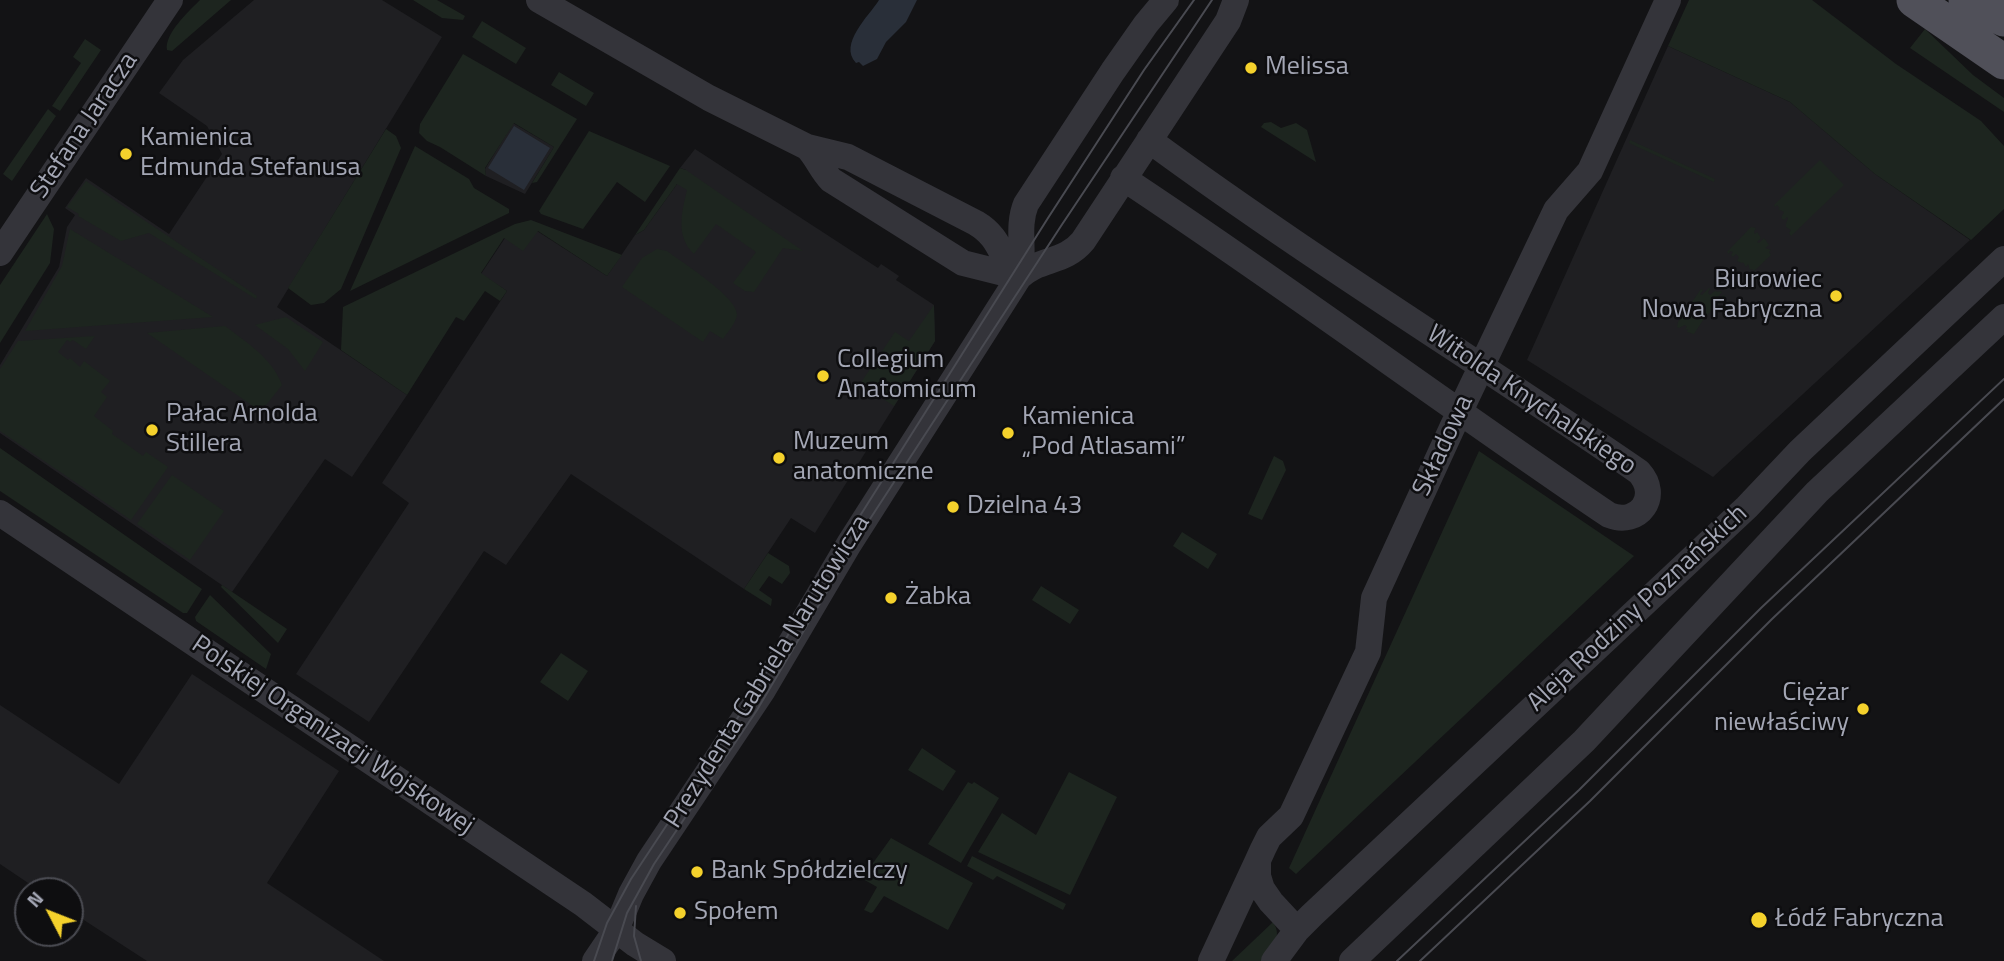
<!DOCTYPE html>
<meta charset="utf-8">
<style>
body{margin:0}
#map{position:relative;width:2004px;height:961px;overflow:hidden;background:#131315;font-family:"Titillium Web",sans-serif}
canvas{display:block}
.north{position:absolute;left:14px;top:877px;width:70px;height:70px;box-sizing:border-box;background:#0e0e10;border:2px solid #4a4b52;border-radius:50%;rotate:312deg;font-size:19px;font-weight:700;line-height:28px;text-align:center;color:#a4a7b5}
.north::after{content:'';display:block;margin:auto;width:24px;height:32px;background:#f4d12c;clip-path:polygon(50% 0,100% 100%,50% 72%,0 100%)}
</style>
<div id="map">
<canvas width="2004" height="961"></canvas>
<div class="north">N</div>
</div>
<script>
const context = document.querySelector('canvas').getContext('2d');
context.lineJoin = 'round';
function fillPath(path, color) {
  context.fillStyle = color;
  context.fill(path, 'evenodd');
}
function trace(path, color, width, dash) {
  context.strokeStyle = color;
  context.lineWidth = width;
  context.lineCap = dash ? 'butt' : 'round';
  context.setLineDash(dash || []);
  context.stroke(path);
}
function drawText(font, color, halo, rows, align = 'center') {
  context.font = font + ' "Titillium Web",sans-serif';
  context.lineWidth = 5;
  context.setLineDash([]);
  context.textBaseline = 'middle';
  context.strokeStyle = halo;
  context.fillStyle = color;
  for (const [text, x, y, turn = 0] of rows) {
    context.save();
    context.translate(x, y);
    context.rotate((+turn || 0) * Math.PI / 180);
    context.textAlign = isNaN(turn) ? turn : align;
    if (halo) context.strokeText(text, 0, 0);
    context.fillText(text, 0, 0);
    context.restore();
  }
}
const built = new Path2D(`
 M 254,0 L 382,0 L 442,37 L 277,307 L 407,395 L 352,477 L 325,459 L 232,592 L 0,433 L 0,365 L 59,267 L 67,227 L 75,215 L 65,208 L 86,178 L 169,234 L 222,154 L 207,126 L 159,93 L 183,60 Z
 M 1668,46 L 1790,102 L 1875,174 L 1970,240 L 1713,477 L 1527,360 Z
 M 513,123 L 554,147 L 525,194 L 486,176 L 485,169 Z
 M 695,149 L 878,268 L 881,264 L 899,276 L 896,280 L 934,305 L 935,341 L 815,533 L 791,518 L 744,589 L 571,474 L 506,565 L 484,551 L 369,722 L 296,674 L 409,503 L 382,483 L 507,291 L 481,274 L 505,238 L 537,231 L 607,276 L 635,235 L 644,230 L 677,184 L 686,170 L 680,168 Z
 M 192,674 L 339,771 L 267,883 L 384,961 L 147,961 L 70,911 L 70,891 L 40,891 L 0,864 L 0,705 L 119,784 Z`);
const green = new Path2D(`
 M 200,0 L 231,0 L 172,51 L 167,50 C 164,34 189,11 200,0 Z
 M 413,0 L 437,0 L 465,16 L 463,20 L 442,18 Z
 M 1689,0 L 1812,0 L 1896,64 L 1981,121 L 2004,146 L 2004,209 L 1971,240 L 1875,174 L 1790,102 L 1668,46 Z
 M 482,21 L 526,48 L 516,64 L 472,37 Z
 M 1925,29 L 1973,75 L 2004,98 L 2004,112 L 1910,48 Z
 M 85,39 L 101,50 L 60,111 L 52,106 L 81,63 L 73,57 Z
 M 463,54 L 577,119 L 537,182 L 532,183 L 554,147 L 514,123 L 485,168 L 486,176 L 440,147 L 427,141 L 419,133 L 420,124 Z
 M 559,72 L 594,93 L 586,106 L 551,85 Z
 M 48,109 L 56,116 L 12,181 L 3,174 Z
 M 1271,122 L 1281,128 L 1296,123 L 1307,130 L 1316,162 L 1261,127 L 1264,123 Z
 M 386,129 L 396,136 L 401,148 L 341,289 L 324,303 L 311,305 L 288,288 Z
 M 589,131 L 670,166 L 645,202 L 617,182 L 583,229 L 541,214 L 539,211 Z
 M 1630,140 L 1715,179 L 1714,182 L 1629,143 Z
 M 415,146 L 469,179 L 474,188 L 509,209 L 509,213 L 350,291 Z
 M 1820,160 L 1844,185 L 1791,236 L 1789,233 L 1791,230 L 1786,227 L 1786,224 L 1788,218 L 1787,217 L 1784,220 L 1781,218 L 1784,212 L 1778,209 L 1780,208 L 1777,205 L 1775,207 L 1774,205 Z
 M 680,168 L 686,170 L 803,251 L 783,248 L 754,292 L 745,291 L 733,283 L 756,252 L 716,224 L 694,254 C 675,236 682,212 687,190 L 677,184 L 644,230 L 635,235 Z
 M 86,181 L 257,296 L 256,299 L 149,233 L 121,241 L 78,216 L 79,214 L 67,207 Z
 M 47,214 L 54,229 L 50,263 L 0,343 L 0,285 Z
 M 531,220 L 622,255 L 607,276 L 538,231 L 523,251 L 504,238 L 481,273 L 507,291 L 500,301 L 485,291 L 464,321 L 456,317 L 407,395 L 341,350 L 343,307 L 515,224 Z
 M 1751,227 L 1756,228 L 1754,232 L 1755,234 L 1757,232 L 1761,238 L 1757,242 L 1759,243 L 1764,238 L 1769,245 L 1765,248 L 1771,250 L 1769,252 L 1771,255 L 1754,271 L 1752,269 L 1750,270 L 1748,264 L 1746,267 L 1743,262 L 1742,263 L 1737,261 L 1739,257 L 1736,254 L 1733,257 L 1731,255 L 1733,252 L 1730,251 L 1729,254 L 1727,252 Z
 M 70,229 L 213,317 L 25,331 L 62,266 Z
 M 657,249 L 667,251 C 681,262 738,297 737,315 C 736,323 727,333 723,339 L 710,331 L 703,342 L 622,287 L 642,258 Z
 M 1709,288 L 1710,288 L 1708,293 L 1710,295 L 1715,291 L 1718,292 L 1720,291 L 1722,292 L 1718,297 L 1720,298 L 1723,295 L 1726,297 L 1705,317 L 1694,334 L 1687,332 L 1688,329 L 1684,330 L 1687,327 L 1685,325 L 1679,328 L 1677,327 L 1678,322 L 1701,289 L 1703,290 L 1700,294 L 1702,295 Z
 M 934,305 L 935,341 L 894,406 L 860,384 L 895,332 L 909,341 Z
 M 286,317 L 323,342 L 305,371 L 288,349 L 255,325 Z
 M 225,326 C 246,342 273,359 282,385 L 267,404 L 259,408 L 253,406 L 147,333 Z
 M 95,336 L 86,349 L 73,340 L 70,342 L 67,340 L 58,352 L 68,360 L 70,358 L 80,367 L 84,361 L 110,381 L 101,392 L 107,397 L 94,416 L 113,431 L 112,434 L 143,456 L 146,452 L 168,467 L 131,520 L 0,431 L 0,369 L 18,341 Z
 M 0,448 L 202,589 L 187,613 L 183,613 L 0,491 Z
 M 1479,451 L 1634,556 L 1296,874 L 1289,868 Z
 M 1274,456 L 1283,461 L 1286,470 L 1262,520 L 1248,514 Z
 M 172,475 L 224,511 L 190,560 L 137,524 Z
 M 1182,532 L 1217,554 L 1208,569 L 1173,546 Z
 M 768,553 L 789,566 L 790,573 L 782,584 L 769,576 L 759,590 L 772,599 L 771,606 L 744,589 Z
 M 222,585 L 287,629 L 278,643 L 221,587 Z
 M 1041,586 L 1079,610 L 1070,624 L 1032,600 Z
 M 210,595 L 271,654 L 266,669 L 196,621 L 195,617 Z
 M 561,653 L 588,671 L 568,701 L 540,682 Z
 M 922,748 L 956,771 L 943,791 L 908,770 Z
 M 1069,772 L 1117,797 L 1070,895 L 978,852 L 1002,813 L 1036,835 Z
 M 968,782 L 972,784 L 974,782 L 999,798 L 961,863 L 928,844 Z
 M 891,838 L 973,883 L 948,930 L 884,896 L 873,912 L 871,913 L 864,910 L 877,887 L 863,879 L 868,870 Z
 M 972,856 L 1066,904 L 1063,910 L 997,876 L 993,880 L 967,866 Z
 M 1273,922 C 1283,937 1272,948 1263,961 L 1232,961 Z`);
const water = new Path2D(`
 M 879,0 L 917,0 L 906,22 L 886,42 L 877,59 L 863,66 L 859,62 L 856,63 C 838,44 869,16 879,0 Z
 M 514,126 L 550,148 L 524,190 L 488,168 Z`);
const minor = new Path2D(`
 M 539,0 L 709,98 L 807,147 L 848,157 L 976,223 C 1003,239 999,259 1019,277
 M 807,147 C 817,157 821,170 831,180 L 963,263 L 1019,277
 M 1123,178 C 1288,287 1446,405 1609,515 C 1639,527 1661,496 1639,472 C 1476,360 1308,257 1149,140
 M 0,253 L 170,0
 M 1019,277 C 1026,253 1016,228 1026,204 L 1113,71 L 1146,24 L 1166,0
 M 0,513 L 583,904 L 635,944 L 663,961
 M 1297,930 L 1271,902 L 1262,889 L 1258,876 L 1258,860 L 1263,849 L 1269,837 L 1291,816 L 1368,652 L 1374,598 L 1452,428 L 1556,210 L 1590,171 L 1668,0
 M 595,961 L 616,930 L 631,894 L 649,861 L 763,690 L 849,544 L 1019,277 C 1040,257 1064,264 1083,241 L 1228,21 L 1236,0
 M 1211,961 L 1258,860
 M 1274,961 L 1297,930 L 1312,915 L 1747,507 L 1800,451 L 2004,259
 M 1352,961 L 1584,741 L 1817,492 L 2004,317`);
const major = new Path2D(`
 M 1914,0 L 2004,62
 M 1966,0 L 2004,19`);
const tram = new Path2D(`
 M 636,906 L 634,936 L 641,961
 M 594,961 L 607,923 L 631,879 L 758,687 L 822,576 L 1048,218 L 1144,70 L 1194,0
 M 612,961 L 627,913 L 654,864 L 757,710 L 868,522 L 1061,226 L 1212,0
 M 1397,961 L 1579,790 L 1761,608 L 2004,379
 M 1420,961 L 1590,801 L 1772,619 L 2004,399`);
const markers = [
 [1251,68,7,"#f4d12c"],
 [126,154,7,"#f4d12c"],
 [1836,296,7,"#f4d12c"],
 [823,376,7,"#f4d12c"],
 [152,430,7,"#f4d12c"],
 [1008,433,7,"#f4d12c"],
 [779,458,7,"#f4d12c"],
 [953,507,7,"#f4d12c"],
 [891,598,7,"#f4d12c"],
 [1863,709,7,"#f4d12c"],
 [697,872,7,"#f4d12c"],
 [680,913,7,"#f4d12c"],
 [1759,920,9,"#f4d12c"]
];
const poiNames = [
 ["Melissa",1265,68],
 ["Kamienica",140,139],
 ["Edmunda Stefanusa",140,169],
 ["Biurowiec",1822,281,"right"],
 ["Nowa Fabryczna",1822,311,"right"],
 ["Collegium",837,361],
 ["Anatomicum",837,391],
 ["Pałac Arnolda",166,415],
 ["Stillera",166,445],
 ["Kamienica",1022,418],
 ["„Pod Atlasami”",1022,448],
 ["Muzeum",793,443],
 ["anatomiczne",793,473],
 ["Dzielna 43",967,507],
 ["Żabka",905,598],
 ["Ciężar",1849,694,"right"],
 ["niewłaściwy",1849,724,"right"],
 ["Bank Spółdzielczy",711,872],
 ["Społem",694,913],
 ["Łódź Fabryczna",1775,920]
];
const streetNames = [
 ["Stefana Jaracza",85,126,-56],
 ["Witolda Knychalskiego",1531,401,34],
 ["Składowa",1444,446,-65],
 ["Aleja Rodziny Poznańskich",1638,609,-43],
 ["Prezydenta Gabriela Narutowicza",768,672,-58],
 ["Polskiej Organizacji Wojskowej",332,736,34]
];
fillPath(built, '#1f1f22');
fillPath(green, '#1d251f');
fillPath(water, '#292f39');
trace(minor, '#34343a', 26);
trace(major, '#505059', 35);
trace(tram, '#494a51', 2);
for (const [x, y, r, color] of markers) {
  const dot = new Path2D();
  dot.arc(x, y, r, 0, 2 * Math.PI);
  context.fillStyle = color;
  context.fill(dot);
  trace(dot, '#0e0e10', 2.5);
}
drawText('26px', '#a4a7b5', '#0e0e10', poiNames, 'left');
drawText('26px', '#a4a7b5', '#0e0e10', streetNames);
</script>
